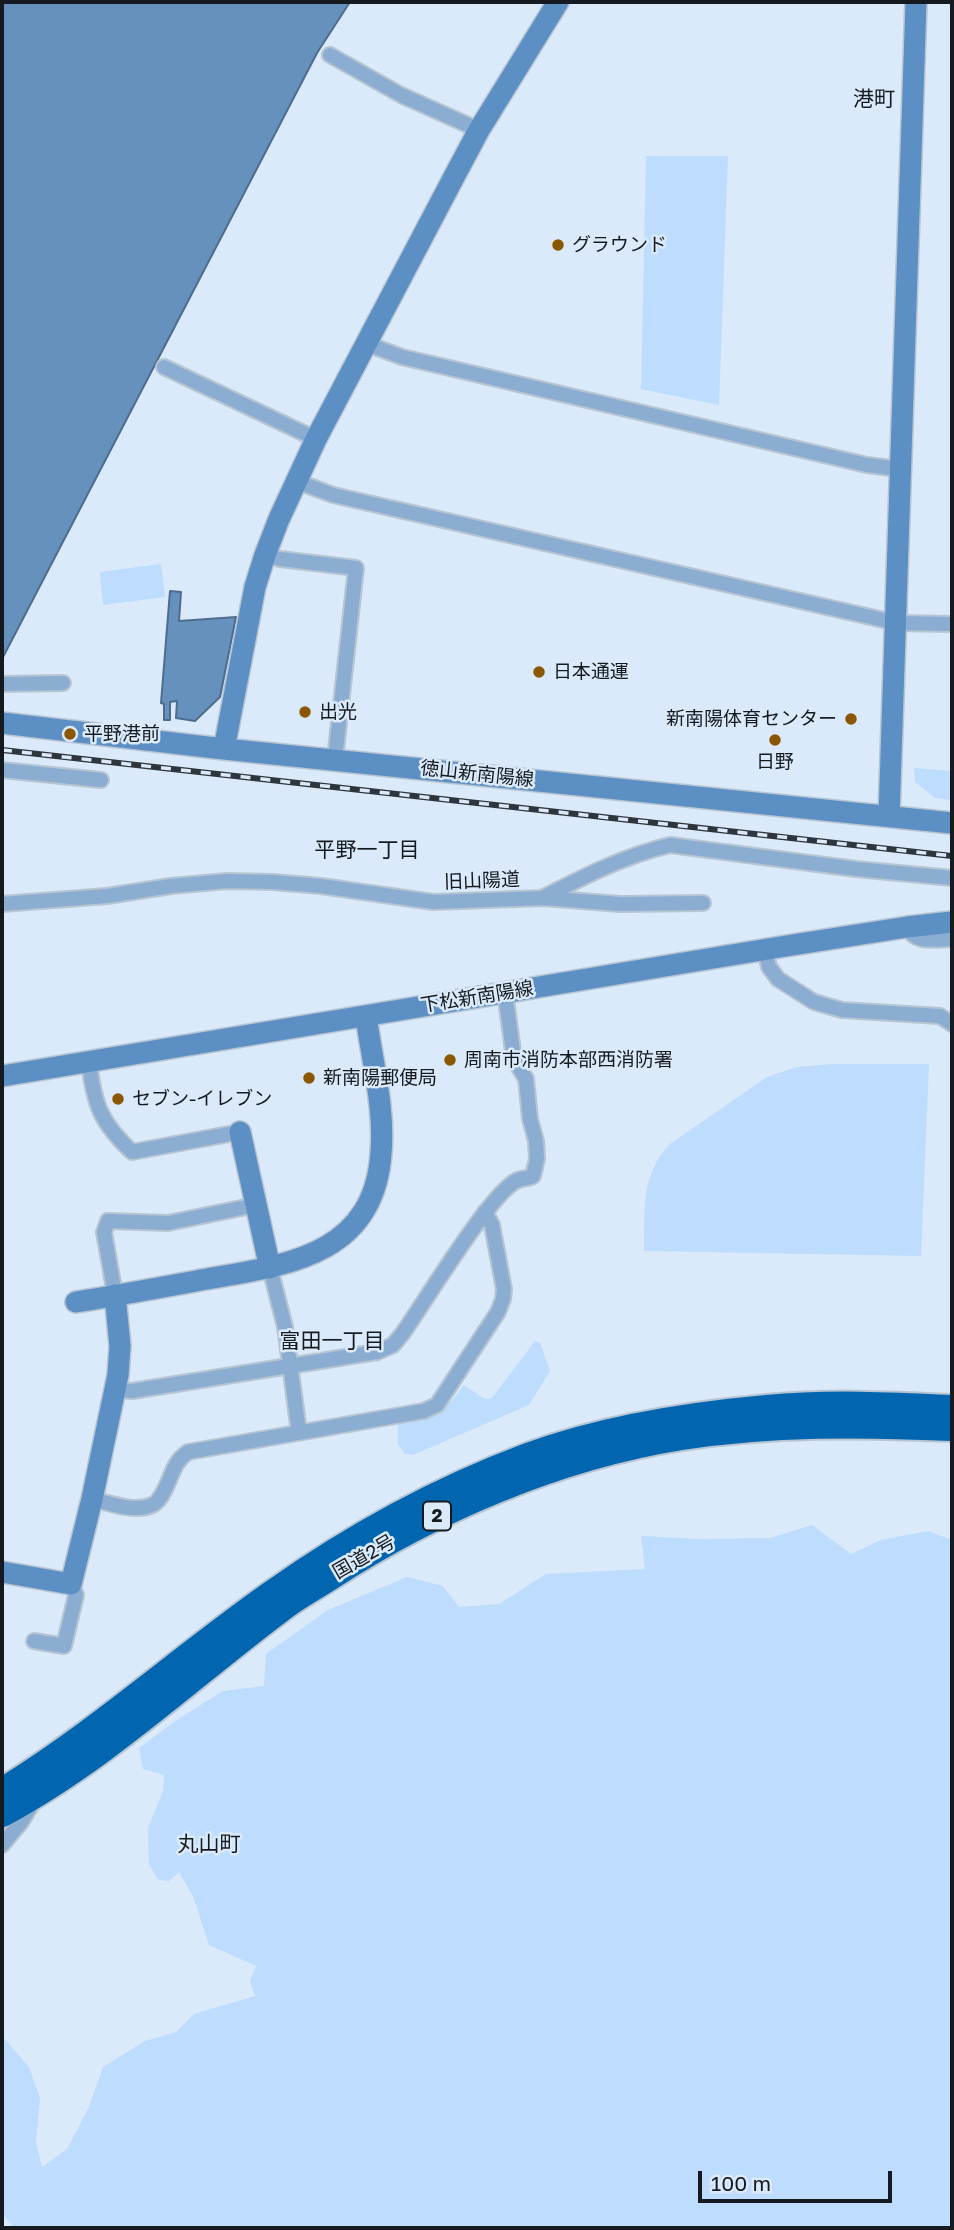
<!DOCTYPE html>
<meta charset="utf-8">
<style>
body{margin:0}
#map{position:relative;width:954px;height:2230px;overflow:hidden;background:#daeafa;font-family:"Golos Text",sans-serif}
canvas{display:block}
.frame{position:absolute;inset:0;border:4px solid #151a20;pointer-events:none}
.scale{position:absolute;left:698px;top:2171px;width:194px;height:32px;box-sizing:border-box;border:4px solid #151a20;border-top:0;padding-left:9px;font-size:21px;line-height:24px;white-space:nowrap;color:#151a20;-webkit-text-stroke:5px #daeafa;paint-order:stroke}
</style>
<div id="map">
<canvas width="954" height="2230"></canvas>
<div class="frame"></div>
<div class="scale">100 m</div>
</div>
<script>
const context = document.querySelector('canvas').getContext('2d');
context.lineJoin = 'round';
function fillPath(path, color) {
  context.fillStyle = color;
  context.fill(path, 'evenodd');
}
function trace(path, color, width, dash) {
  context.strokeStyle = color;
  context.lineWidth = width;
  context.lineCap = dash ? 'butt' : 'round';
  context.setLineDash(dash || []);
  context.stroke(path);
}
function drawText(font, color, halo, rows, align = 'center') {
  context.font = font + ' "Golos Text","Noto Sans JP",sans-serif';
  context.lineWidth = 5;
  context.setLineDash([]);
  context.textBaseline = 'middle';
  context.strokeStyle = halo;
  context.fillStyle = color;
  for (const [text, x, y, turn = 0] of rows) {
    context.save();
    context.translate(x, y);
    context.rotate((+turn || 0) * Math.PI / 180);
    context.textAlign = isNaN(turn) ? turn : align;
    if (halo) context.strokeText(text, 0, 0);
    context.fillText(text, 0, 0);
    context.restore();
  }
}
const green = new Path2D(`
 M 646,156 L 728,156 L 719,405 L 641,389 Z
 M 161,564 L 165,597 L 103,605 L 100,572 Z
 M 914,768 L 952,771 L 952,800 L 935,798 L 915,782 Z
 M 832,1064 L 929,1064 L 921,1256 L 644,1251 C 645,1211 640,1175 670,1144 L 767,1077 L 797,1067 Z
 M 535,1341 L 540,1343 L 550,1371 L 529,1405 L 413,1455 L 405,1454 L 398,1444 L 398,1422 C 436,1415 440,1418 464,1385 L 485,1399 L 492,1398 Z
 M 812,1525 L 851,1554 L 881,1540 L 928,1531 L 952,1540 L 952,2228 L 14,2228 L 2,2213 L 2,2036 L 29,2067 L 40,2098 L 36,2142 L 42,2167 L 67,2149 L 89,2107 L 103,2067 L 145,2041 L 176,2032 L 194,2014 L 255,1996 L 250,1981 L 256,1966 L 209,1945 L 193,1896 L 179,1872 L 169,1881 L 158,1880 L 149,1864 L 148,1828 L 163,1791 L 164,1775 L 143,1769 L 139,1748 L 178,1719 L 223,1691 L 264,1686 L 266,1654 L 328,1610 L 407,1577 L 443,1586 L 459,1607 L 499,1604 L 546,1574 L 645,1569 L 641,1536 L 702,1539 L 770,1538 Z`);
const water = new Path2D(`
 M 4,2 L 350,2 L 317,53 L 2,659 L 2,8 Z
 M 170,591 L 181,592 L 179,621 L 236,617 L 220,697 L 195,721 L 176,718 L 177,701 L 170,702 L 170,720 L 164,720 L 164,704 L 161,703 Z`);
const street = new Path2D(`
 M 330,55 L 401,95 L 479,130
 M 367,344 L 402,357 L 867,465 L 900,469
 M 164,367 L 316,439
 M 296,481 L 333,495 L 897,623 L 952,624
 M 265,555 L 280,559 L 356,568 L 335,759
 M 2,684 L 63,683
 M 2,770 L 101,780
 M 544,897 C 585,876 624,856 670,845 L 856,869 L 952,878
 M 2,904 L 107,896 L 171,886 L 227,881 L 273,882 L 321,886 L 433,902 L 543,898 L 620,904 L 703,903
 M 907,927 C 916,945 935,939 952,939
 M 765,950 L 769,967 L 778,979 L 814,1002 L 842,1010 L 940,1016 L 952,1024
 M 89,1062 C 94,1105 101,1123 132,1152 L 240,1132
 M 270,1268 L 285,1327 L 299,1432
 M 115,1295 L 104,1232 L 108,1221 L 168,1223 L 256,1205
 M 116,1390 L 132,1391 L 377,1352 L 393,1345 L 403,1333 C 423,1305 492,1190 518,1180 C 523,1178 528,1179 533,1176 L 537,1159 L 536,1141 L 530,1119 L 526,1079 L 514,1059 L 505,992
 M 92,1499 C 109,1503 135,1513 152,1505 C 161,1501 166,1487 170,1478 C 175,1466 177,1460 188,1452 L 424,1411 L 437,1405 L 498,1312 L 503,1299 L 504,1289 L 492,1225 L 485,1212
 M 34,1641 L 64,1646 L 76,1595 L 71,1584
 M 2,1845 L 21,1822 L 35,1799`);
const secondary = new Path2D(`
 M 2,723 L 224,749 L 952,823
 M 224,749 L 255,587 L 265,555 L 279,519 L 316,439 L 455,175 L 479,130 L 558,2
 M 889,816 L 916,2
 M 2,1076 L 786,946 L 907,927 L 952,922
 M 240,1132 L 270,1268
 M 76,1302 C 120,1295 163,1287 207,1279 C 288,1265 374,1255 381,1153 C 385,1108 372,1061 366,1016
 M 2,1572 L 71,1584 L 92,1499 L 118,1375 L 120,1346 L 115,1295`);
const highway = new Path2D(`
 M 2,1791 C 98,1732 180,1658 271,1594 C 350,1538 437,1490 528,1456 C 601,1429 689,1415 767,1408 C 828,1402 891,1405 952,1408
 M 2,1814 C 103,1760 188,1679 280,1610 C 295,1598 312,1589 329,1578 C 434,1510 557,1457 682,1437 C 772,1423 862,1424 952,1428`);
const rail = new Path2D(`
 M 2,750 L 952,856`);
const markers = [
 [558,245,7,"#8b5702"],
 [539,672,7,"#8b5702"],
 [305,712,7,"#8b5702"],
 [851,719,7,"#8b5702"],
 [70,734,7,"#8b5702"],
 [775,740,7,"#8b5702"],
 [450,1060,7,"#8b5702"],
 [309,1078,7,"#8b5702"],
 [118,1099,7,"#8b5702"]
];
const shields = [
 [437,1516,28]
];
const shieldNames = [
 ["2",437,1516]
];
const poiNames = [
 ["グラウンド",572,245],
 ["日本通運",553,672],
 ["出光",319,712],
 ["新南陽体育センター",837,719,"right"],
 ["平野港前",84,734],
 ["日野",775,762,"center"],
 ["周南市消防本部西消防署",464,1060],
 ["新南陽郵便局",323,1078],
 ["セブン-イレブン",132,1099]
];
const streetNames = [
 ["徳山新南陽線",477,774,6],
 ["旧山陽道",482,881,-2],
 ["下松新南陽線",477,997,-9],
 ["国道2号",364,1557,-30]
];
const neighbourhoodNames = [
 ["港町",874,99],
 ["平野一丁目",367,850],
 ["富田一丁目",332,1341],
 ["丸山町",209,1844]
];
fillPath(green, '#bddcfe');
fillPath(water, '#6691bd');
trace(water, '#4e6d8e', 2);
trace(street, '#b7c5d3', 18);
trace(secondary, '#b7c5d3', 24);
trace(highway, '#b7c5d3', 30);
trace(street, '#8badd1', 14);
trace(secondary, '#5c8fc3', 21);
trace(highway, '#0165af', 26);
trace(rail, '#2f353c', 6);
trace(rail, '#daeafa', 3.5, [10]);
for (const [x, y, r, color] of markers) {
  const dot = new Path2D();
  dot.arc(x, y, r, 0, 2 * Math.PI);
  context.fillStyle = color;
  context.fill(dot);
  trace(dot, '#daeafa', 2.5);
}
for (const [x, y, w] of shields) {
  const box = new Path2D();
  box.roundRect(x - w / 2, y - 14.5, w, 29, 5);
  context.fillStyle = '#daeafa';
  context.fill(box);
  trace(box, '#151a20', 2);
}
drawText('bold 18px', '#151a20', null, shieldNames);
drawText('19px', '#151a20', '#daeafa', poiNames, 'left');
drawText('19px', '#151a20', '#daeafa', streetNames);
drawText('21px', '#151a20', '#daeafa', neighbourhoodNames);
</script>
